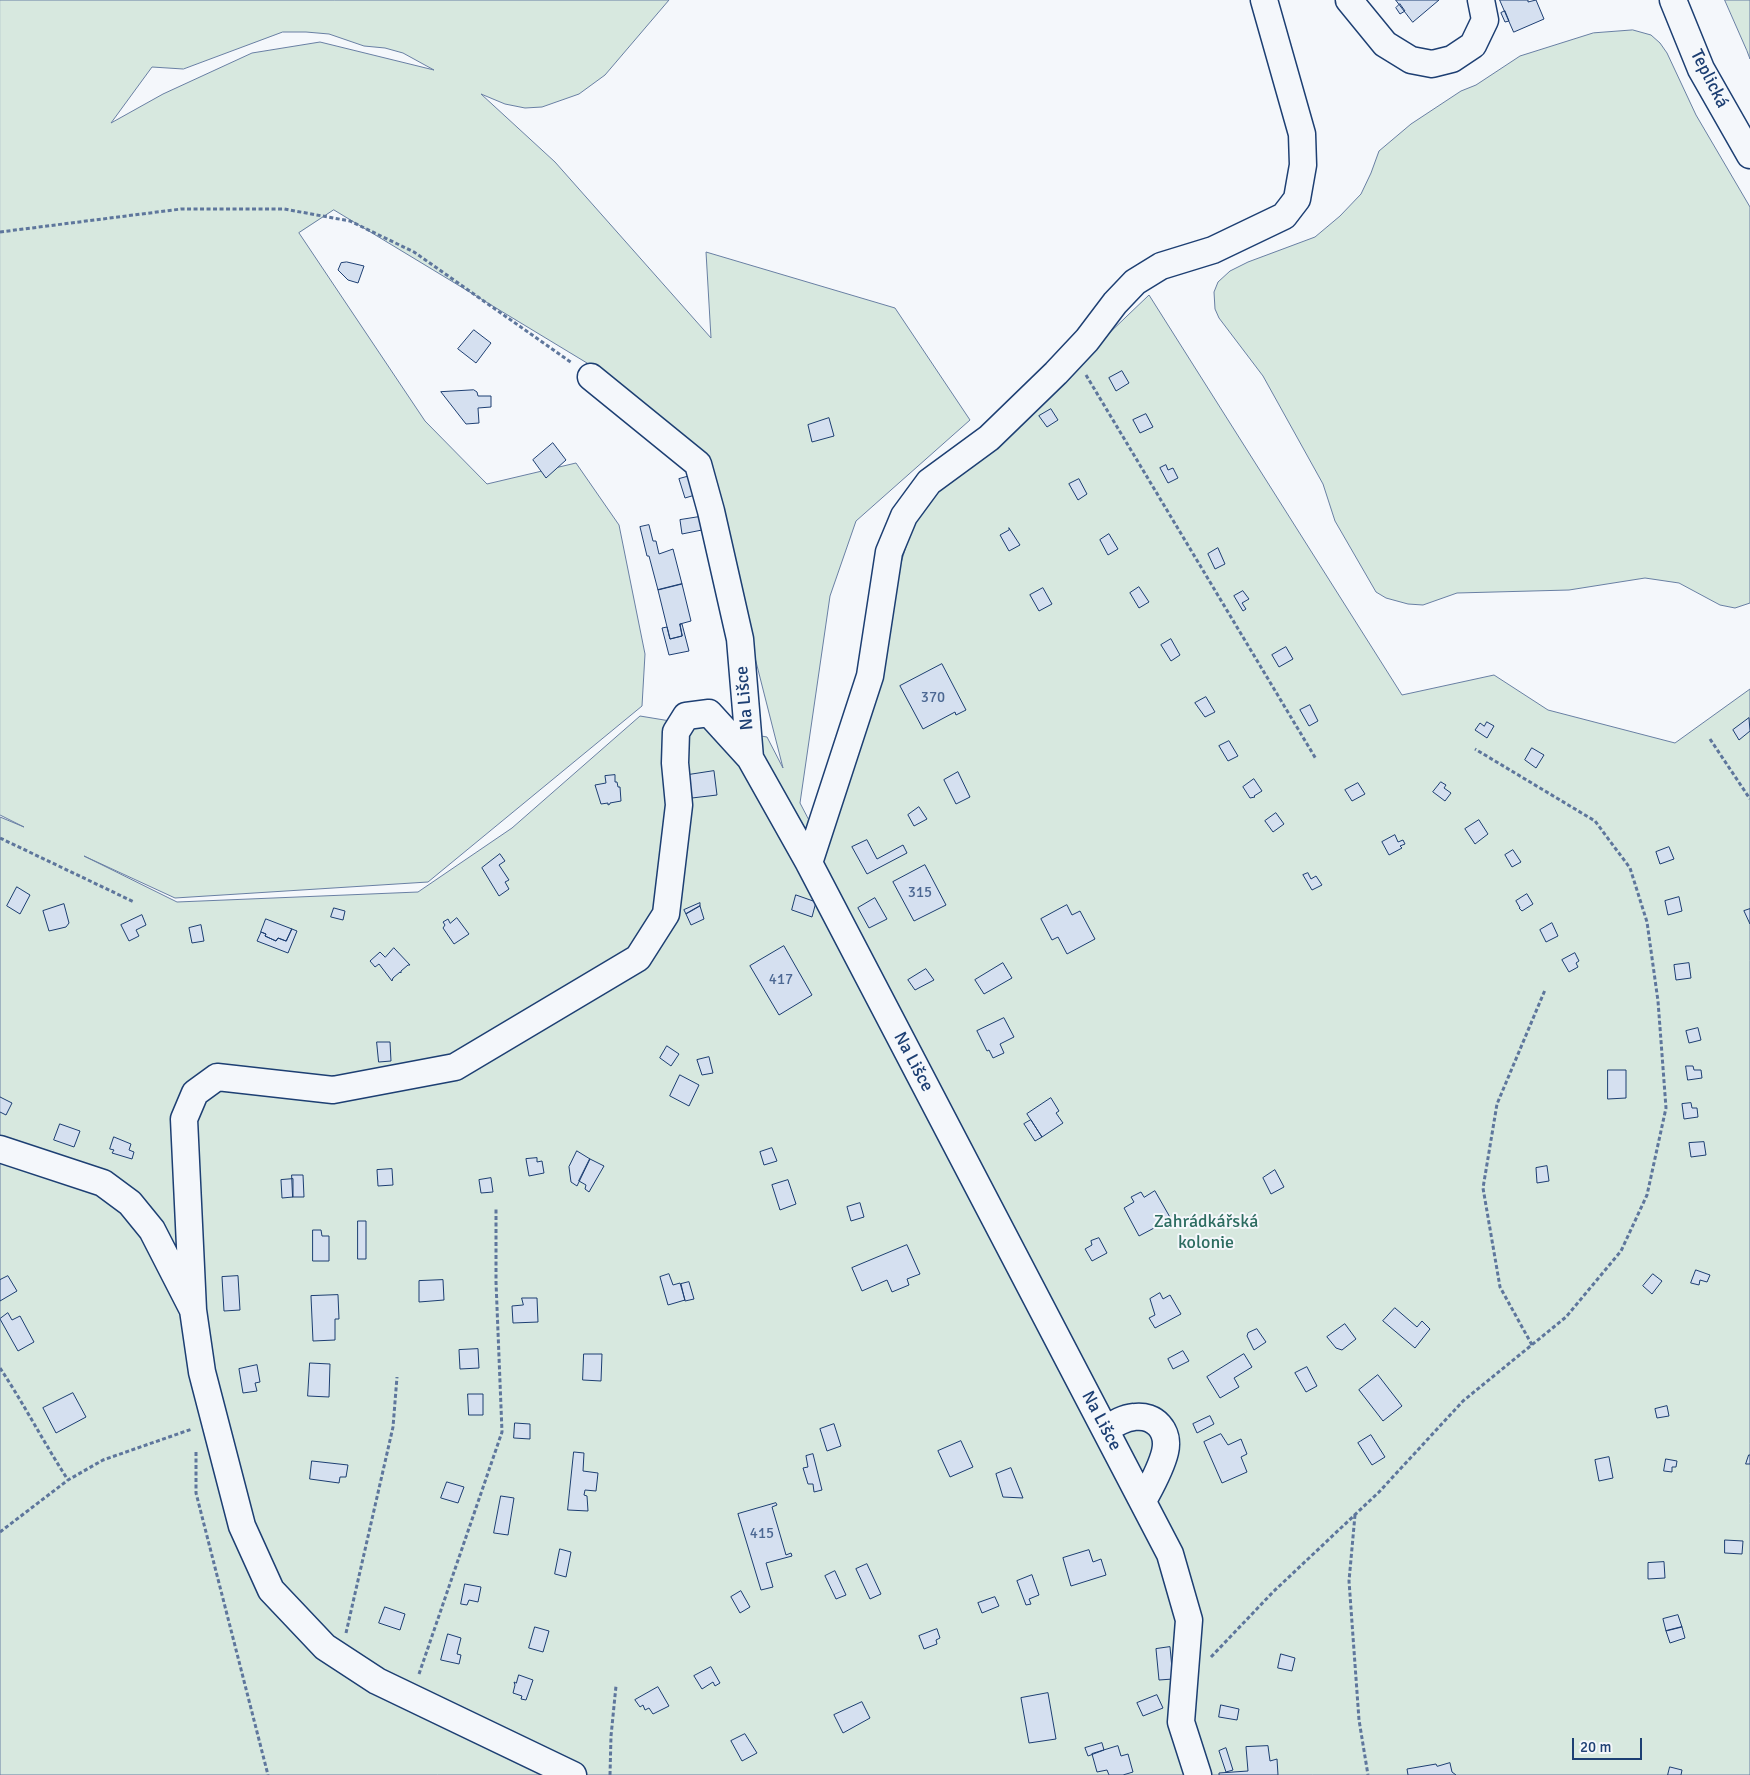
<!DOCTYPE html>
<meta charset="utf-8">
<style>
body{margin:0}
#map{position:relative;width:1750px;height:1775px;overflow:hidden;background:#f4f7fb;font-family:Signika,sans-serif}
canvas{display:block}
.scale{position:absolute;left:1572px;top:1738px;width:70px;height:22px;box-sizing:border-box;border:2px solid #1d3f73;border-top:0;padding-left:6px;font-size:15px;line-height:18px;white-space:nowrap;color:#1d3f73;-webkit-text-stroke:4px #f4f7fb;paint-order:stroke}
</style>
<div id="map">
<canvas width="1750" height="1775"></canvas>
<div class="scale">20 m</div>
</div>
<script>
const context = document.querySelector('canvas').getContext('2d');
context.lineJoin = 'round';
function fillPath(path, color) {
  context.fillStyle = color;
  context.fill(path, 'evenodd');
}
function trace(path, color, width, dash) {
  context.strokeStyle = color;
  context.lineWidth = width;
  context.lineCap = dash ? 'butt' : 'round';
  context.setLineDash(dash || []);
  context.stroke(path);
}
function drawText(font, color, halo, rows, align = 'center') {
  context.font = font + ' Signika,sans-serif';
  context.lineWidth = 4;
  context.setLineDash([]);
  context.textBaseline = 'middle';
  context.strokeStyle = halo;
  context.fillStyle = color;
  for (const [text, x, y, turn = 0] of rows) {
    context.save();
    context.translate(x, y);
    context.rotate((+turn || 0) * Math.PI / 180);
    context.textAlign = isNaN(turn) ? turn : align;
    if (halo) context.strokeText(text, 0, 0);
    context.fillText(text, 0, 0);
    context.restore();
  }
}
const green = new Path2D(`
 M 0,0 L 669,0 L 605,75 L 579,94 L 542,107 L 525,108 L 505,104 L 481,94 L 555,162 L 711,338 L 706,252 L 895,308 L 970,420 L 856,521 L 830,596 L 800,803 L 823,847 L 895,582 L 913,524 L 940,488 L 1035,404 L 1149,295 L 1402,695 L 1494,675 L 1548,710 L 1675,743 L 1750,689 L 1750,1775 L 0,1775 L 0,817 L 24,827 L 0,815 ZM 283,32 L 306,32 L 329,34 L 364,46 L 385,48 L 403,53 L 434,70 L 320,42 L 252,53 L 163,94 L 111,123 L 152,67 L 183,69 ZM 334,210 L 587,363 L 705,461 L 783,768 L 767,737 L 640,716 L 512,828 L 418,892 L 177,902 L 84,856 L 175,898 L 428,882 L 642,706 L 645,654 L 619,525 L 576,463 L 487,484 L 425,421 L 299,233 Z
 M 1725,0 L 1750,0 L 1750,59 L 1747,51 Z
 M 1633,30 L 1651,35 L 1660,43 L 1667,53 L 1696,115 L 1750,207 L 1750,603 L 1735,608 L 1720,605 L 1679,583 L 1645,578 L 1569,590 L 1457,593 L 1423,605 L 1408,604 L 1386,598 L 1376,592 L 1335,521 L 1323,484 L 1263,376 L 1219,318 L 1215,309 L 1214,292 L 1218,282 L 1230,271 L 1248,262 L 1315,237 L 1340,216 L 1361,194 L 1371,173 L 1379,151 L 1411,124 L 1461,91 L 1476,85 L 1520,56 L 1593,33 Z`);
const building = new Path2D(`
 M 1396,0 L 1439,0 L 1413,22 Z
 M 1500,0 L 1528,0 L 1528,2 L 1536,0 L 1544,19 L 1514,32 Z
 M 1400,4 L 1405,11 L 1400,14 L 1396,8 Z
 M 1505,11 L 1509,21 L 1505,22 L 1501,13 Z
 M 347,262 L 364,266 L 358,283 L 348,280 L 338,270 L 341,263 Z
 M 474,330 L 491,343 L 476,363 L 458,349 Z
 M 1122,371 L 1129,383 L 1116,391 L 1109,378 Z
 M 474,390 L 477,392 L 478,396 L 491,396 L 491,407 L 478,408 L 479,423 L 466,424 L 441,392 Z
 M 1051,409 L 1058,420 L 1047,427 L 1039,416 Z
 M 1146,414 L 1153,427 L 1140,433 L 1133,420 Z
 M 829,418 L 834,436 L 812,442 L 808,425 Z
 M 553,443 L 566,460 L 546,478 L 533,460 Z
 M 1166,465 L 1168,470 L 1173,468 L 1178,478 L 1168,483 L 1160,468 Z
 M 690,476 L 695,495 L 685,498 L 679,479 Z
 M 1079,479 L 1087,494 L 1078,500 L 1069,484 Z
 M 699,517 L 702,530 L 682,534 L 680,520 Z
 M 649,525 L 653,541 L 656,541 L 659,554 L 673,549 L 682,584 L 658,590 L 649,556 L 647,556 L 640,527 Z
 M 1009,528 L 1020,545 L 1009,551 L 1000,535 L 1009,530 Z
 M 1109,534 L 1118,549 L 1108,555 L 1100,540 Z
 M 1218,548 L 1225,564 L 1215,569 L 1208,554 Z
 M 682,584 L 691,621 L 680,624 L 682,636 L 670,639 L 658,590 Z
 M 1139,587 L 1149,602 L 1139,608 L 1130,593 Z
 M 1043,588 L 1052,604 L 1039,611 L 1030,595 Z
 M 1243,591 L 1249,599 L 1242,603 L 1246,609 L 1243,611 L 1234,596 Z
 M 680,624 L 682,624 L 689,651 L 669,655 L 662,628 L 667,627 L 670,639 L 682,636 Z
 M 1171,639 L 1180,655 L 1171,661 L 1161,645 Z
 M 1286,647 L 1293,659 L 1279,667 L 1272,655 Z
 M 942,664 L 966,710 L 956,715 L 955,712 L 923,729 L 900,686 Z
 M 1206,697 L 1215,712 L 1205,717 L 1195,703 Z
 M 1310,705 L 1318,721 L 1309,726 L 1300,710 Z
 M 1749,718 L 1750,731 L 1739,740 L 1733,730 Z
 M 1487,722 L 1494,726 L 1487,738 L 1475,730 L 1480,723 L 1484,726 Z
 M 1229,741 L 1238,756 L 1228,761 L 1219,746 Z
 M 1532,748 L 1544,755 L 1536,768 L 1525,760 Z
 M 714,771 L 717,795 L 692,798 L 688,775 Z
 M 958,772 L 970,797 L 956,804 L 944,780 Z
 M 615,775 L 615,782 L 617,782 L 618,787 L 620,787 L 621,801 L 610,803 L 610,804 L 608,805 L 608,803 L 601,804 L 595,785 L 606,783 L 605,776 Z
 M 1254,779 L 1262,791 L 1254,796 L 1255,797 L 1250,798 L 1243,787 Z
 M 1441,782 L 1446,785 L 1444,788 L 1451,793 L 1445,801 L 1433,792 Z
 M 1358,783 L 1365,794 L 1352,801 L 1345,790 Z
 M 919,807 L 927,819 L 914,826 L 908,815 Z
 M 1276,813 L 1284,824 L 1273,832 L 1265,821 Z
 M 1479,820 L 1488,834 L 1475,844 L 1465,829 Z
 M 1395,835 L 1398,842 L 1403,840 L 1405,844 L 1400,846 L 1402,848 L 1389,855 L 1382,842 Z
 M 867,840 L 877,859 L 903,845 L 907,853 L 867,874 L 852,847 Z
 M 1669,847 L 1674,859 L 1660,864 L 1656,852 Z
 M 1513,850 L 1521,862 L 1512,867 L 1505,855 Z
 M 500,854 L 505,861 L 499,865 L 509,880 L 505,882 L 509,889 L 499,896 L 482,868 Z
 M 925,865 L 946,905 L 914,921 L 893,882 Z
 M 1308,873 L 1311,879 L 1316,876 L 1322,885 L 1312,890 L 1303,875 Z
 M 17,887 L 30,895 L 20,914 L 7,906 Z
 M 1527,894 L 1533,904 L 1522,911 L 1519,908 L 1520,908 L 1516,901 Z
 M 796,895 L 816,902 L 812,917 L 792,910 Z
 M 1679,897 L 1682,911 L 1668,915 L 1665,901 Z
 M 875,898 L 887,919 L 869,928 L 858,908 Z
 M 700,903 L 700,906 L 686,914 L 684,910 Z
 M 64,904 L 69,923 L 66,927 L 49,931 L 43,911 Z
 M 1067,905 L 1072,915 L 1080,911 L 1095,939 L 1067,954 L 1058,937 L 1052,940 L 1041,919 Z
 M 700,906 L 704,919 L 691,925 L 686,914 Z
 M 334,908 L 345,911 L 343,920 L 331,917 Z
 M 1750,909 L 1750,924 L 1744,911 Z
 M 142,915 L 146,925 L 136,930 L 139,936 L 129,941 L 121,925 Z
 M 457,918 L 469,934 L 454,944 L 443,928 L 445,925 L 443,922 L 448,919 L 450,923 Z
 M 266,919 L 292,929 L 286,941 L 278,938 L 276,941 L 265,936 L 266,934 L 261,932 Z
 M 1552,923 L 1558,936 L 1546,942 L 1540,930 Z
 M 201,925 L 204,941 L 192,943 L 189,928 Z
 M 292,929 L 297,931 L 288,953 L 257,941 L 261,932 L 266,934 L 265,936 L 276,941 L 278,938 L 286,941 Z
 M 784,946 L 812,995 L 779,1015 L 750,966 Z
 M 394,948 L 410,965 L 408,965 L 401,971 L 401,973 L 400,972 L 393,978 L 392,981 L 379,964 L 375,967 L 370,961 L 380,952 L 385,957 Z
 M 1575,953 L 1579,961 L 1576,963 L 1578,967 L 1569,972 L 1562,960 Z
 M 1003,963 L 1012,978 L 984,994 L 975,980 Z
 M 1689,963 L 1691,978 L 1676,980 L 1674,965 Z
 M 926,969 L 934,980 L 915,990 L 908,980 Z
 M 1004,1018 L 1014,1037 L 1000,1044 L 1004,1053 L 993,1058 L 989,1050 L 987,1051 L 977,1031 Z
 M 1698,1028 L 1701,1040 L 1689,1043 L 1686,1031 Z
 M 377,1042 L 390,1042 L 391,1061 L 379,1062 Z
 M 667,1046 L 679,1054 L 671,1066 L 660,1058 Z
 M 709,1057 L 713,1073 L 702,1075 L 697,1060 Z
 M 1686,1066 L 1693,1066 L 1694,1070 L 1701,1070 L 1702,1078 L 1688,1080 Z
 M 1608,1070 L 1626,1070 L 1626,1098 L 1608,1099 Z
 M 680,1075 L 699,1085 L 689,1106 L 670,1096 Z
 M 0,1097 L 12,1103 L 6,1115 L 0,1112 Z
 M 1051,1098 L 1059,1111 L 1056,1113 L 1063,1123 L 1042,1137 L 1027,1114 Z
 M 1691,1103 L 1692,1108 L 1697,1108 L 1698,1117 L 1684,1119 L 1682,1104 Z
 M 1031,1120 L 1042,1137 L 1035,1141 L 1024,1124 Z
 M 60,1124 L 80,1131 L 74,1147 L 54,1140 Z
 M 114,1137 L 131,1144 L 129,1150 L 134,1152 L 132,1159 L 112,1153 L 114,1150 L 110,1149 Z
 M 1704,1142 L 1706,1155 L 1691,1157 L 1689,1143 Z
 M 772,1148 L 777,1161 L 764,1165 L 760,1152 Z
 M 577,1151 L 590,1159 L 577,1186 L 571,1182 L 569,1167 Z
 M 537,1158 L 537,1162 L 542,1161 L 544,1173 L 529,1176 L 526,1159 Z
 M 590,1159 L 604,1166 L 589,1192 L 585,1189 L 586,1185 L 579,1181 Z
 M 1547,1166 L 1549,1181 L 1537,1183 L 1536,1168 Z
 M 392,1169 L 393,1185 L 378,1186 L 377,1170 Z
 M 1275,1170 L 1284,1187 L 1271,1194 L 1263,1178 Z
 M 292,1175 L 303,1175 L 304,1197 L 293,1197 Z
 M 491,1178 L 493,1192 L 481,1193 L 479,1180 Z
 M 293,1179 L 293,1197 L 282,1198 L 281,1180 Z
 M 788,1180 L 796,1204 L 780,1210 L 772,1185 Z
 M 1155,1191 L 1171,1219 L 1139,1236 L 1124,1208 L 1134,1202 L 1131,1197 L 1141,1192 L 1144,1197 Z
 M 860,1203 L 864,1217 L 851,1221 L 847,1207 Z
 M 358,1221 L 366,1221 L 366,1259 L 358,1259 Z
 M 313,1230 L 321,1230 L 322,1236 L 329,1236 L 329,1261 L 313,1261 Z
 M 1099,1238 L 1107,1253 L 1092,1261 L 1085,1249 L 1092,1245 L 1091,1241 Z
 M 907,1245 L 920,1274 L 907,1279 L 909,1285 L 892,1292 L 887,1280 L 862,1291 L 852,1268 Z
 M 1696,1270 L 1710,1275 L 1707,1282 L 1700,1280 L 1699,1285 L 1691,1283 Z
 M 669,1274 L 673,1285 L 680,1283 L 685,1300 L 668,1305 L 660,1277 Z
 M 1653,1274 L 1662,1281 L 1652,1294 L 1643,1286 Z
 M 8,1276 L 17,1291 L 0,1301 L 0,1280 Z
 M 238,1276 L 240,1310 L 224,1311 L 222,1277 Z
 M 443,1280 L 444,1300 L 419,1302 L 419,1281 Z
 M 689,1282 L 694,1299 L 685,1301 L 681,1284 Z
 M 1160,1293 L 1163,1299 L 1170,1295 L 1181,1314 L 1155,1328 L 1149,1318 L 1155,1315 L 1150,1299 Z
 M 338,1295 L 339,1319 L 335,1319 L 335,1340 L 313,1341 L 311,1296 Z
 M 522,1298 L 537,1298 L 538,1322 L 513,1323 L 512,1306 L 523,1305 Z
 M 1395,1308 L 1417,1327 L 1422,1321 L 1430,1329 L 1415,1348 L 1383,1321 Z
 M 8,1313 L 12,1320 L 20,1316 L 34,1342 L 18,1351 L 0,1319 Z
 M 1345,1324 L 1356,1339 L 1342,1350 L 1336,1348 L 1327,1337 Z
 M 1257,1329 L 1266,1342 L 1254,1350 L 1247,1336 L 1248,1333 Z
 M 478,1349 L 479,1368 L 460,1369 L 459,1350 Z
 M 1183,1351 L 1189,1361 L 1173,1369 L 1168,1359 Z
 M 584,1354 L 602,1354 L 601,1381 L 583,1380 Z
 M 1244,1354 L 1252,1367 L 1234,1378 L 1239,1387 L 1220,1398 L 1207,1377 Z
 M 310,1363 L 330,1364 L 329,1397 L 308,1396 Z
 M 257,1365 L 260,1382 L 255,1383 L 257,1391 L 243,1393 L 239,1369 Z
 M 1307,1367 L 1317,1386 L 1306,1392 L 1295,1373 Z
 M 1378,1375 L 1402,1406 L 1383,1421 L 1359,1390 Z
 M 73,1393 L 86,1417 L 56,1433 L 43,1408 Z
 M 468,1394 L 483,1394 L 483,1415 L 469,1415 Z
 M 1667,1406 L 1669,1416 L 1657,1418 L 1655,1409 Z
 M 1210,1416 L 1214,1424 L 1197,1433 L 1193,1424 Z
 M 515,1423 L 530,1424 L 530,1439 L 514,1438 Z
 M 834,1424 L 841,1446 L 827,1451 L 820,1429 Z
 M 1221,1434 L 1228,1445 L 1241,1439 L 1247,1454 L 1241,1457 L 1247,1472 L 1222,1483 L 1204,1442 Z
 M 1371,1435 L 1385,1457 L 1372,1465 L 1358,1443 Z
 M 961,1441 L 973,1467 L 950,1477 L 938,1451 Z
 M 574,1452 L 584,1453 L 583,1471 L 598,1473 L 596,1491 L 585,1490 L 584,1495 L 587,1496 L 588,1511 L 568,1510 Z
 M 813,1454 L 822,1490 L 814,1492 L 813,1484 L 808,1484 L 803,1468 L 808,1467 L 806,1456 Z
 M 1749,1455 L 1750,1455 L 1750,1464 L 1746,1464 Z
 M 1609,1457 L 1613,1478 L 1599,1481 L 1595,1460 Z
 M 1666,1459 L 1677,1461 L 1676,1467 L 1672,1467 L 1672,1472 L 1664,1471 Z
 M 312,1461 L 348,1465 L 346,1477 L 340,1477 L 339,1483 L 310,1479 Z
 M 1011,1468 L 1023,1498 L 1003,1497 L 996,1474 Z
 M 447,1482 L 464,1487 L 458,1503 L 441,1498 Z
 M 501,1496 L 514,1498 L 508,1535 L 494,1533 Z
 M 776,1503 L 777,1505 L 772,1507 L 786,1555 L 791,1553 L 792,1556 L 766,1563 L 773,1587 L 761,1590 L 738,1514 Z
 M 1725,1540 L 1743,1541 L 1742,1554 L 1725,1553 Z
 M 560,1549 L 571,1552 L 566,1577 L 555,1574 Z
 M 1089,1550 L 1093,1562 L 1101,1559 L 1106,1575 L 1071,1586 L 1063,1558 Z
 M 1664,1562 L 1665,1578 L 1648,1579 L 1648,1563 Z
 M 867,1564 L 881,1594 L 870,1599 L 856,1569 Z
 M 835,1571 L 846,1595 L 836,1599 L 825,1576 Z
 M 1032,1575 L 1039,1595 L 1029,1599 L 1031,1604 L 1026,1605 L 1017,1581 Z
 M 465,1584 L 481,1587 L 478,1602 L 469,1600 L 467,1605 L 461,1604 Z
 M 741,1591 L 750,1607 L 740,1613 L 731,1597 Z
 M 995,1597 L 999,1606 L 982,1613 L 978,1603 Z
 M 385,1607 L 405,1614 L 400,1630 L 379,1623 Z
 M 1678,1615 L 1682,1627 L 1666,1631 L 1663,1619 Z
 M 535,1627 L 549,1631 L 543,1652 L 529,1648 Z
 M 1682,1627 L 1685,1638 L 1670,1643 L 1666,1631 Z
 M 937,1629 L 940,1638 L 936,1640 L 937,1644 L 924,1649 L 919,1636 Z
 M 448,1634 L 461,1638 L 457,1654 L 461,1655 L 459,1664 L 441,1660 Z
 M 1170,1647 L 1173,1679 L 1159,1680 L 1156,1649 Z
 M 1281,1654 L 1295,1658 L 1292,1671 L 1278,1668 Z
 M 711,1667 L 720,1683 L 715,1686 L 713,1682 L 702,1689 L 694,1676 Z
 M 519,1675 L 533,1680 L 526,1700 L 521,1699 L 522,1696 L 513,1693 L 515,1685 L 514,1682 L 516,1683 Z
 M 658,1687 L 669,1706 L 653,1714 L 649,1708 L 645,1710 L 643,1705 L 640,1707 L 635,1700 Z
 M 1048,1693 L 1056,1739 L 1029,1743 L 1021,1698 Z
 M 1157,1695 L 1163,1708 L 1143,1716 L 1137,1703 Z
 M 862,1702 L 870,1718 L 843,1733 L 834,1715 Z
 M 1221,1705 L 1239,1709 L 1237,1720 L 1219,1717 Z
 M 745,1734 L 757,1753 L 742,1761 L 731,1741 Z
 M 1102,1743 L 1104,1750 L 1088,1756 L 1085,1748 Z
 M 1118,1746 L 1121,1756 L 1128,1754 L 1133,1772 L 1123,1775 L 1109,1775 L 1107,1770 L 1097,1772 L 1092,1754 Z
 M 1268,1746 L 1270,1761 L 1277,1759 L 1278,1775 L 1219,1775 L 1219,1773 L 1248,1771 L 1246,1747 Z
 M 1226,1748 L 1233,1770 L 1226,1772 L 1219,1751 Z
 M 1450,1763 L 1452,1772 L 1456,1775 L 1408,1775 L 1407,1769 L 1436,1764 L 1437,1766 Z
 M 1670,1767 L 1682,1770 L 1681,1775 L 1668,1775 Z`);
const path = new Path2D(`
 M 0,232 L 181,209 L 284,209 L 350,221 L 414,252 L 572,363
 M 1086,375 L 1316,759
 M 1710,739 L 1750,799
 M 0,838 L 134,902
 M 1532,1345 L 1500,1287 L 1483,1188 L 1497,1104 L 1545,990
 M 0,1368 C 24,1404 44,1443 68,1480
 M 196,1452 L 196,1493 L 268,1775
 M 1355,1515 L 1349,1581 L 1359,1720 L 1368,1775
 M 0,1532 L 68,1480 L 103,1460 L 192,1429
 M 346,1633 L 393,1427 L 397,1377
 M 1211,1657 L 1273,1592 L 1379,1492 L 1463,1401 L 1566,1317 L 1621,1251 L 1647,1195 L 1666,1108 L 1658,1001 L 1647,922 L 1630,868 L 1595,821 L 1475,749
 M 419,1674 L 502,1432 L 496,1282 L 496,1208
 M 610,1775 L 611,1736 L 616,1686`);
const minor = new Path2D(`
 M 1349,0 L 1385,44 L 1411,60 L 1432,64 L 1452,59 L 1473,45 L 1485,20 L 1481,0
 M 1673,0 L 1701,69 L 1750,155
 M 591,377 L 698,464 L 711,511 L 740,639 L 750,758 L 809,863 L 1170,1554 L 1189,1620 L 1181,1722 L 1198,1775
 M 809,863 L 870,676 L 889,552 L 904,516 L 929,482 L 989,438 L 1056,373 L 1087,340 L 1115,303 L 1135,282 L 1161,266 L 1213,250 L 1284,216 L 1297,199 L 1303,165 L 1302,134 L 1264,0
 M 0,1149 L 103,1183 L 130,1203 L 152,1230 L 193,1310 L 202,1372 L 242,1526 L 271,1590 L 325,1647 L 377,1681 L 573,1775
 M 193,1310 L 184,1119 L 195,1093 L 217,1077 L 333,1090 L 455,1067 L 638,958 L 666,914 L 679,805 L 675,763 L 676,732 L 686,716 L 709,713 L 750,758
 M 1106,1429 C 1114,1424 1123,1418 1134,1417 C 1155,1414 1170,1431 1165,1452 C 1161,1469 1151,1486 1143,1501`);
const numberNames = [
 ["370",933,698],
 ["315",920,893],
 ["417",781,980],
 ["415",762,1534]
];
const streetNames = [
 ["Teplická",1709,79,63],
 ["Na Lišce",745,698,-95],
 ["Na Lišce",913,1062,62],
 ["Na Lišce",1101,1421,62]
];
const parkNames = [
 ["Zahrádkářská",1206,1222],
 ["kolonie",1206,1243]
];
fillPath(green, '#d7e8df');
trace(green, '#687fa3', 1);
fillPath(building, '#d5e0f0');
trace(building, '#1d3f73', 1);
trace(minor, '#1d3f73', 29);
trace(path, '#5e769c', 3, [4, 2.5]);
trace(minor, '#f4f7fb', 26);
drawText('15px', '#4b6792', null, numberNames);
drawText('18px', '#1d3f73', '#f4f7fb', streetNames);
drawText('18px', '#2c6c60', '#f4f7fb', parkNames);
</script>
